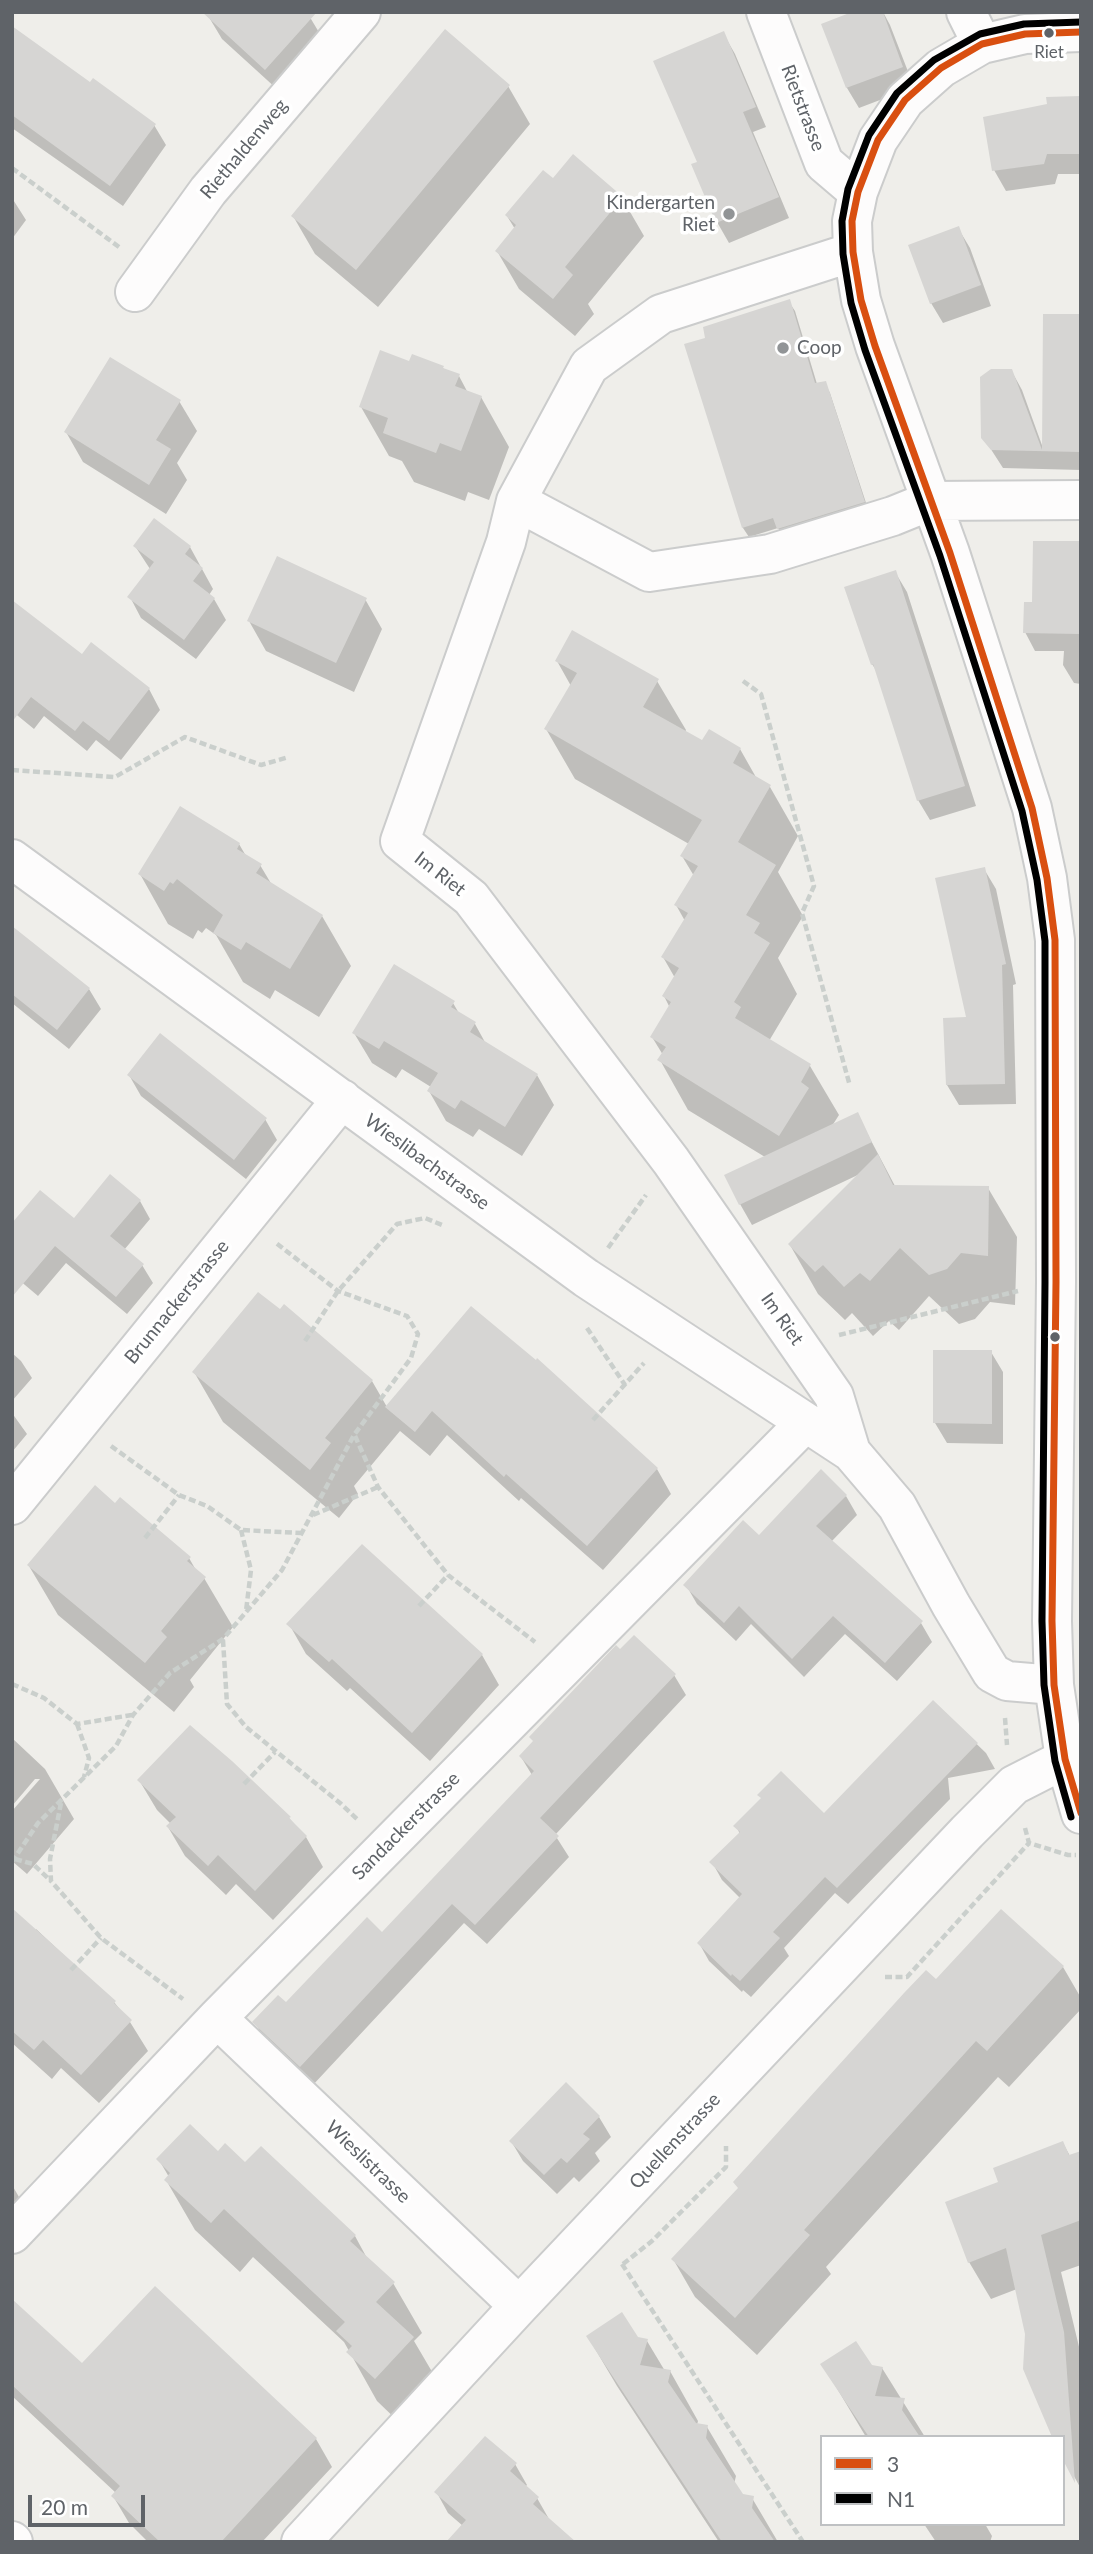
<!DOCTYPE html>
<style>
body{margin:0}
#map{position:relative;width:1093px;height:2554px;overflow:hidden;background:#efeeea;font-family:Lato,sans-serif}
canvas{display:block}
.frame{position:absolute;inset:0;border:14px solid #5f6368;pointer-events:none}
.legend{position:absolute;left:820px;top:2435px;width:245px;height:91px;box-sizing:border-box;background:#fff;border:2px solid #bfc1c3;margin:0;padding:9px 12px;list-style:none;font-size:21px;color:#5f6368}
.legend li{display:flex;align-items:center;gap:14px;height:35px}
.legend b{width:35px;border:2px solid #bfc1c3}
.scale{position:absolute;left:28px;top:2495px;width:117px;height:32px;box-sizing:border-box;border:4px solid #5f6368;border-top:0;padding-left:9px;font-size:21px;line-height:24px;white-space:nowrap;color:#5f6368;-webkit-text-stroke:5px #fff;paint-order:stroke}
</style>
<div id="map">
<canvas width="1093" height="2554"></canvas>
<div class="frame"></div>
<ul class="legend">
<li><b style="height:9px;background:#d94f10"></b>3</li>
<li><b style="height:9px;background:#000"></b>N1</li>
</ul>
<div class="scale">20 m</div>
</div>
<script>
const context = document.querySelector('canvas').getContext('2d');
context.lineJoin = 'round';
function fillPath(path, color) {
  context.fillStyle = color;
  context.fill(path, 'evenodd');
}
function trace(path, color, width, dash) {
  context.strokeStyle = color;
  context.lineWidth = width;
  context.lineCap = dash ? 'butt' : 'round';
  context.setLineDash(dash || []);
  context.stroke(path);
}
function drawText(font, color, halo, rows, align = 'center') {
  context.font = font + ' Lato,sans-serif';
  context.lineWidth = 7;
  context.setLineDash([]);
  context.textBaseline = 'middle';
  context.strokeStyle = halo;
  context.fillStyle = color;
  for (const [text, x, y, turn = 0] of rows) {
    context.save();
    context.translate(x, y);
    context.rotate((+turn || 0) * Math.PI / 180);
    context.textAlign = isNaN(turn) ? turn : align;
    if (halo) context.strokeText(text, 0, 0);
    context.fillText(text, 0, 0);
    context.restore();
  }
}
const shadow = new Path2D(`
 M 303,12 L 311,19 L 323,39 L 278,90 L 222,39 L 210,19 Z
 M 883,12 L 890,25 L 914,87 L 859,108 L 847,88 L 823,25 Z
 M 12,28 L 90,85 L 154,125 L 166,145 L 123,206 L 12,128 Z
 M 723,33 L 735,54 L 766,127 L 753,132 L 789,218 L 729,243 L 717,222 L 699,163 Z
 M 508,86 L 530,124 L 378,307 L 315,254 L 293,216 Z
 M 1081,98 L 1081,174 L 1058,174 L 1055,184 L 1006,191 L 994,170 Z
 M 573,157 L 622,198 L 644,236 L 588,304 L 594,314 L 575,336 L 519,289 L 497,251 L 515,229 L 507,216 L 553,181 Z
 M 12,198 L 26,220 L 12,239 Z
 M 958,228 L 970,248 L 991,306 L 943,323 L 931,303 Z
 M 789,302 L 795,311 L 817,384 L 825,383 L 830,393 L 869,512 L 784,538 L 778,528 L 749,537 L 743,528 L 686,345 L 707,339 Z
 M 1081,316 L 1081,470 L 1003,468 L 983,437 L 1011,370 L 1022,390 L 1043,448 Z
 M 410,364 L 443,368 L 445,371 L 459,376 L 468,393 L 481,397 L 509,447 L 489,500 L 468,492 L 465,501 L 414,482 L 402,461 L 389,456 L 361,407 Z
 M 179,401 L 197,431 L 177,463 L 187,480 L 166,514 L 83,462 L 66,432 Z
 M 1081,543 L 1081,684 L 1074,683 L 1063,665 L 1064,651 L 1035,651 L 1025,632 L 1034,604 Z
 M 135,546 L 190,547 L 213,589 L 209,595 L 214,599 L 226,620 L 196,659 L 141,618 L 130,597 L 150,569 Z
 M 895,572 L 907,592 L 976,806 L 930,820 L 918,800 L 879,675 L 872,664 Z
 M 365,599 L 382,629 L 354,692 L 266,651 L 249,621 Z
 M 82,656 L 149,689 L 160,710 L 121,760 L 96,740 L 87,751 L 44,716 L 34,729 L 12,711 Z
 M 557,661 L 657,681 L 686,730 L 685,732 L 703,743 L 740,749 L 757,779 L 770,787 L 798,836 L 778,872 L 803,916 L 778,958 L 797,994 L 769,1041 L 810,1066 L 839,1115 L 832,1126 L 857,1114 L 895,1186 L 988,1188 L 1017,1237 L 1015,1305 L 990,1302 L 975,1319 L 959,1324 L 929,1296 L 899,1330 L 889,1321 L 873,1336 L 852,1313 L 845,1320 L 818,1294 L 790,1245 L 862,1173 L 752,1225 L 740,1204 L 765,1157 L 688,1110 L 660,1060 L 663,1055 L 652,1037 L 670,1008 L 664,996 L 675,978 L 663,957 L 685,921 L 676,905 L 694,876 L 682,856 L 689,844 L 575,779 L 546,729 L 571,686 Z
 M 239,844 L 246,856 L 260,865 L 272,885 L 322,916 L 351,966 L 319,1017 L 275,990 L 270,999 L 243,982 L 216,935 L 206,928 L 202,933 L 198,930 L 193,939 L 168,924 L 140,874 Z
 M 984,869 L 996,889 L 1016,984 L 1013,985 L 1016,1104 L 959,1105 L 947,1085 L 968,1019 Z
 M 12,928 L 89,989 L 101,1009 L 69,1049 L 12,1003 Z
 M 453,1003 L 460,1015 L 475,1024 L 486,1044 L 537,1075 L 554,1105 L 522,1156 L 479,1129 L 473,1137 L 446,1121 L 429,1091 L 431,1087 L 402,1069 L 396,1078 L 372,1063 L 354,1033 Z
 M 129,1075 L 265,1119 L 277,1140 L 246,1179 L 141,1096 Z
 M 140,1201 L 150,1219 L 124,1250 L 142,1265 L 153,1283 L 127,1314 L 66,1263 L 38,1296 L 12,1274 L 74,1220 Z
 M 471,1308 L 657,1469 L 671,1494 L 603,1570 L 521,1498 L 519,1501 L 447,1435 L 430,1456 L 400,1431 L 354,1486 L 358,1494 L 339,1518 L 223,1422 L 194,1372 L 372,1381 L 387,1407 Z
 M 991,1352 L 1003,1372 L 1003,1444 L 947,1443 L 935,1423 Z
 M 12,1353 L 21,1361 L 32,1378 L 12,1401 Z
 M 12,1413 L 27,1434 L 12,1452 Z
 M 846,1496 L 857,1515 L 831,1542 L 921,1623 L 932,1642 L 897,1681 L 845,1634 L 804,1677 L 751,1624 L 736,1641 L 697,1604 L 686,1585 L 759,1537 Z
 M 115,1505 L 189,1558 L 197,1572 L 204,1578 L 233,1627 L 190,1680 L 194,1687 L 174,1712 L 58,1615 L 29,1566 Z
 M 289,1624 L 482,1655 L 499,1685 L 430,1761 L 350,1688 L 347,1691 L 306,1654 Z
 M 674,1675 L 686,1695 L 555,1835 L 569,1857 L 487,1944 L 464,1923 L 312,2086 L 266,2042 L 255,2022 L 286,2005 L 382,1934 L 532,1775 L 521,1757 Z
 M 933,1702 L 986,1753 L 995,1769 L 948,1778 L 950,1799 L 848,1904 L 835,1893 L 784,1948 L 789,1956 L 751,1997 L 743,1990 L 742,1992 L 709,1961 L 699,1943 L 741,1899 L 722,1880 L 712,1862 L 740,1834 L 736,1826 L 824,1816 Z
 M 12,1738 L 45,1769 L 74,1819 L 27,1874 L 12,1861 L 12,1811 L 40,1779 L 35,1779 L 12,1806 Z
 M 139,1780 L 289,1818 L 306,1837 L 323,1867 L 273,1920 L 236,1884 L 226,1895 L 185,1856 L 168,1827 L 171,1824 L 157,1810 Z
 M 12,1917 L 35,1931 L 36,1929 L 114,2002 L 130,2022 L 148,2051 L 99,2103 L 61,2068 L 52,2079 L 12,2043 Z
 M 1063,1967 L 1081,1998 L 1081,2009 L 1009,2087 L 998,2077 L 826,2267 L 831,2274 L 757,2355 L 695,2297 L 673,2259 L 739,2189 L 735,2182 L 936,1982 Z
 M 599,2117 L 611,2137 L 595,2153 L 600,2161 L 579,2182 L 574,2177 L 557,2194 L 523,2161 L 511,2141 Z
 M 1063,2143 L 1070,2156 L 1081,2152 L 1081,2265 L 1061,2272 L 1081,2355 L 1081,2489 L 1063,2456 L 1063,2437 L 1027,2334 L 1017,2289 L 991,2299 L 969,2262 L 1000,2183 Z
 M 218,2154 L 245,2164 L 355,2236 L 368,2260 L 393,2283 L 422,2333 L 414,2341 L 441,2387 L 404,2427 L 377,2401 L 344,2342 L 253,2257 L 240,2272 L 195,2230 L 166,2180 L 169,2177 L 159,2160 Z
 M 12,2185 L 26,2209 L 12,2225 Z
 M 155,2289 L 316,2439 L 332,2467 L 262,2542 L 148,2542 L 129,2523 L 113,2496 L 116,2493 L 12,2396 L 12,2313 L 82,2365 Z
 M 588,2337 L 647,2341 L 665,2371 L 670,2371 L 698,2421 L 697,2425 L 707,2427 L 736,2476 L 734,2484 L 742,2495 L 752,2498 L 778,2542 L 719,2542 L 617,2386 Z
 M 823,2365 L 882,2368 L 925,2437 L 866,2437 Z
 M 515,2464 L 527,2485 L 525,2487 L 537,2498 L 549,2519 L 463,2526 L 448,2513 L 437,2493 Z
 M 924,2524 L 985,2524 L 992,2536 L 990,2542 L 936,2542 Z`);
const building = new Path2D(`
 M 202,12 L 317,12 L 265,70 Z
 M 852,12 L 883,12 L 903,67 L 846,88 L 821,24 Z
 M 12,26 L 90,82 L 93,78 L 156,124 L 110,186 L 12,115 Z
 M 445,29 L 510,85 L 356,270 L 291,216 Z
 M 724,31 L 756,107 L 743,112 L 779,197 L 716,223 L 691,164 L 697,162 L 653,61 Z
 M 1081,96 L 1081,154 L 1047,154 L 1044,164 L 992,171 L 983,117 L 1047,104 L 1046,97 Z
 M 573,154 L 623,197 L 565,267 L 573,275 L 553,299 L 495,251 L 516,225 L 505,215 L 543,170 L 553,178 Z
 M 959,226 L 981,285 L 930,304 L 908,245 Z
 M 790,299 L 815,383 L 826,381 L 865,502 L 777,529 L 773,518 L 742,528 L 684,344 L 705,338 L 703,327 Z
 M 1043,314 L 1081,314 L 1081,452 L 991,450 L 981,438 L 980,377 L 991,369 L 1012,369 L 1042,450 Z
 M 380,350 L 409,361 L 412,354 L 444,366 L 443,368 L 460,374 L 455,386 L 482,396 L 461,451 L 440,443 L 436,453 L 383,433 L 388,418 L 359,407 Z
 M 110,357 L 181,400 L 156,440 L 171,449 L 149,485 L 64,432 Z
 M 154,518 L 191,546 L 185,554 L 203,568 L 193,581 L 215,598 L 184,640 L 127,597 L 154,562 L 133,546 Z
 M 1033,541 L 1081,541 L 1081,634 L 1023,633 L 1024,602 L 1032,602 Z
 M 277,556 L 367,598 L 336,663 L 247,621 Z
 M 896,570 L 965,786 L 917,801 L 873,664 L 871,665 L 844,587 Z
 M 12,600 L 82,654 L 91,642 L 150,688 L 109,741 L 83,721 L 75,731 L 31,697 L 12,722 Z
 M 572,630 L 659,679 L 643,707 L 702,740 L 709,729 L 741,748 L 733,763 L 771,785 L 738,842 L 776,865 L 746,915 L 760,923 L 754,933 L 770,943 L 734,1002 L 741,1007 L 735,1018 L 811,1064 L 801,1082 L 809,1088 L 779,1136 L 657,1060 L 666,1047 L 650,1037 L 671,1002 L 662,996 L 679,968 L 661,957 L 688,913 L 674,905 L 698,866 L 680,856 L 702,820 L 544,729 L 577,673 L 555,661 Z
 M 180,806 L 240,843 L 237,849 L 262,864 L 256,873 L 323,915 L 290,969 L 246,942 L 241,950 L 213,933 L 223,915 L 177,879 L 173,884 L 170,882 L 164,891 L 138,874 Z
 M 985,867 L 1006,964 L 1002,965 L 1005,1084 L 946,1085 L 943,1018 L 966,1017 L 935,878 Z
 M 12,926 L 90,988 L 57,1030 L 12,994 Z
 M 394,964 L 455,1001 L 451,1007 L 476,1022 L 470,1032 L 538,1074 L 505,1127 L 461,1100 L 455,1109 L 427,1091 L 438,1073 L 384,1041 L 379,1049 L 352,1033 Z
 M 160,1033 L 267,1118 L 234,1160 L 127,1075 Z
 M 858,1112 L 872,1142 L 739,1205 L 724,1175 Z
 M 878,1154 L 893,1185 L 989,1186 L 988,1256 L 961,1253 L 947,1269 L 929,1275 L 900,1248 L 870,1281 L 860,1273 L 844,1287 L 823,1265 L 815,1272 L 788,1244 Z
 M 110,1174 L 141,1200 L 110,1236 L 144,1264 L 116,1297 L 55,1246 L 12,1297 L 12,1223 L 40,1190 L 74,1218 Z
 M 258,1292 L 280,1309 L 284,1304 L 373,1380 L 325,1438 L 331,1443 L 310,1470 L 192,1372 Z
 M 471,1306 L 536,1360 L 537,1358 L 658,1468 L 587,1546 L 506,1474 L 504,1477 L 432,1411 L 415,1432 L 385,1407 Z
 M 933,1350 L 992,1350 L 992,1424 L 933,1423 Z
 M 821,1469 L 847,1495 L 816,1526 L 923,1621 L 885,1663 L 833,1616 L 792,1659 L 739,1606 L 724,1623 L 683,1585 L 743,1520 L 759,1535 Z
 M 95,1485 L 115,1503 L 120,1497 L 191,1557 L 187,1561 L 206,1577 L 161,1631 L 167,1637 L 145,1663 L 27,1565 Z
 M 362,1544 L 483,1654 L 412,1733 L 332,1659 L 329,1662 L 286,1624 Z
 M 634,1635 L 676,1674 L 540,1818 L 559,1836 L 475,1925 L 452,1904 L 300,2067 L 252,2022 L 278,1995 L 286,2002 L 367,1917 L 382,1932 L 534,1771 L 519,1756 L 533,1741 L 529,1737 L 616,1645 L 620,1649 Z
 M 933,1700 L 978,1743 L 837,1888 L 825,1877 L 773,1932 L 780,1938 L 740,1981 L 732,1974 L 731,1976 L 697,1943 L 742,1894 L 709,1862 L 740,1832 L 733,1826 L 761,1798 L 757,1795 L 781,1771 L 824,1813 Z
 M 190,1725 L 232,1761 L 291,1817 L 289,1818 L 307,1836 L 255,1891 L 218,1855 L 208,1866 L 166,1826 L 176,1817 L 137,1780 Z
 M 12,1908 L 116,2001 L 114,2003 L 132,2020 L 81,2075 L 43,2040 L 34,2050 L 12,2031 Z
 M 1001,1909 L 1064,1966 L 987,2051 L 976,2041 L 804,2230 L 810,2235 L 735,2318 L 671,2259 L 738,2188 L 733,2182 L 904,1993 L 926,1970 L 936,1979 Z
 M 566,2082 L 600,2116 L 583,2134 L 590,2139 L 567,2163 L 561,2158 L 544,2175 L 509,2141 Z
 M 190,2124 L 218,2151 L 225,2143 L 245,2162 L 261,2146 L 356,2235 L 350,2241 L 395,2282 L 376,2302 L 414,2337 L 375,2379 L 346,2352 L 352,2346 L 336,2331 L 345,2322 L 224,2209 L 211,2223 L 164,2180 L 170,2173 L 156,2159 Z
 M 1063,2141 L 1069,2155 L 1081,2151 L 1081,2220 L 1041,2235 L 1064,2332 L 1075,2483 L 1063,2460 L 1063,2437 L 1052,2437 L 1023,2369 L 1025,2334 L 1006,2248 L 968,2263 L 945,2202 L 998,2182 L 993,2168 Z
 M 155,2286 L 317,2438 L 221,2542 L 160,2542 L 111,2496 L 120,2486 L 12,2385 L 12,2299 L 82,2363 Z
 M 622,2312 L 638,2337 L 648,2339 L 640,2365 L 671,2370 L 668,2382 L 696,2423 L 708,2425 L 706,2438 L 743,2494 L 754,2496 L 752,2508 L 775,2542 L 722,2542 L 586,2336 Z
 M 856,2341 L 872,2365 L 883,2367 L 875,2396 L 905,2398 L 902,2410 L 920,2437 L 869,2437 L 820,2364 Z
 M 485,2436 L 517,2463 L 510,2471 L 539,2497 L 533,2504 L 576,2542 L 446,2542 L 466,2520 L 434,2492 Z`);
const path = new Path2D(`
 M 12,168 L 119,247
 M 743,681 L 761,694 L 814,886 L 802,913 L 850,1086
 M 12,770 L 115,777 L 185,737 L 261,765 L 289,757
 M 608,1248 L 646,1195
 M 587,1328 L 625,1385
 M 839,1335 L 1018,1291
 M 305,1341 L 338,1291 L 397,1224 L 425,1218 L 442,1225
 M 593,1420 L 644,1363
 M 355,1436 L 378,1487 L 448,1575 L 535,1642
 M 111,1446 L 179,1495 L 207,1506 L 241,1530 L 301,1533
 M 313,1515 L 378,1487
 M 241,1530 L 251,1570 L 246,1611
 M 145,1538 L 179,1495
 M 419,1606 L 448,1575
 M 223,1640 L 227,1704 L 246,1727 L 340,1803 L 358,1820
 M 12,1684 L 44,1698 L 77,1724 L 132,1715
 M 1005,1718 L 1007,1745
 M 77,1724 L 89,1758 L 84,1777
 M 244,1784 L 275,1752
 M 61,1803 L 50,1859 L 51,1881 L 101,1938 L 183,1999
 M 1025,1828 L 1029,1843 L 1068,1855 L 1076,1855
 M 15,1859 L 33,1864 L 51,1881
 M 12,1862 L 38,1823 L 116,1746 L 133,1715 L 170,1673 L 223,1639 L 282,1570 L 354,1435 L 411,1358 L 418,1334 L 407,1316 L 338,1291 L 276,1243
 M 71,1970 L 101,1938
 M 885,1977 L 907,1977 L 1029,1843
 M 622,2264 L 803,2542
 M 623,2264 L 652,2241 L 726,2167 L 726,2146`);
const minor = new Path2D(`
 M 766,12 L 824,163 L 858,192
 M 966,12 L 982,44
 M 1081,32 L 1025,34 L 982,44 L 941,68 L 905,100 L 878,140 L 858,192 L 852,221 L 853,252 L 861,300 L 875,346 L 950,553 L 1032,808 L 1047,878 L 1055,940 L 1056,1282 L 1052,1621 L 1054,1685 L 1065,1759 L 1081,1814
 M 135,292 L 208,191 L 361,12
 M 516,501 L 649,572 L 770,554 L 893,516 L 930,501 L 1081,500
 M 12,859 L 586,1278 L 851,1452 L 897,1506 L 951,1605 L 992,1673 L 1007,1681 L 1054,1685
 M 851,1452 L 834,1396 L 671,1161 L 471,898 L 400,841 L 506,542 L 516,501 L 589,366 L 661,314 L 853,252
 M 12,1505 L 342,1099
 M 217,2018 L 519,2306
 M 12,2234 L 217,2018 L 805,1423
 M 12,2541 L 13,2542
 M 301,2542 L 519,2306 L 967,1832 L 1014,1785 L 1065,1759`);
const bus1 = new Path2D(`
 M 1081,32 L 1025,34 L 982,44 L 941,68 L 905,100 L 878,140 L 858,192 L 852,221 L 853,252 L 861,300 L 875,346 L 950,553 L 1032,808 L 1047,878 L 1055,940 L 1056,1282 L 1052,1621 L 1054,1685 L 1065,1759 L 1081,1813`);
const bus2 = new Path2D(`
 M 1071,1817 L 1055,1761 L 1044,1685 L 1042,1621 L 1045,1282 L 1045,941 L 1037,880 L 1022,811 L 940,556 L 865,350 L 851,303 L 843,254 L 842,221 L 848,189 L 869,135 L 897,93 L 934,60 L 980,34 L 1024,24 L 1081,22`);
const markers = [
 [1049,33,6,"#5f6368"],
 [729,214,7,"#919496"],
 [783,348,7,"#919496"],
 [1055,1337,6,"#5f6368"]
];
const busNames = [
 ["Riet",1049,53]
];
const streetNames = [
 ["Rietstrasse",803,108,69],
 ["Riethaldenweg",244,149,-50],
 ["Im Riet",440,874,38],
 ["Wieslibachstrasse",427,1162,36],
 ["Brunnackerstrasse",177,1302,-51],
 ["Im Riet",782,1319,55],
 ["Sandackerstrasse",406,1826,-45],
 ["Quellenstrasse",675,2141,-47],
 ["Wieslistrasse",368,2162,44]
];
const poiNames = [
 ["Kindergarten",715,203],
 ["Riet",715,225],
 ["Coop",797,348,"left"]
];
fillPath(shadow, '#0003');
fillPath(building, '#d6d5d3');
trace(minor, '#cbcccc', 42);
trace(path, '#cacfcc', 4.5, [7, 3.5]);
trace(minor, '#fdfcfc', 38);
trace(bus1, '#d94f10', 7);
trace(bus2, '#000', 7);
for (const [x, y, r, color] of markers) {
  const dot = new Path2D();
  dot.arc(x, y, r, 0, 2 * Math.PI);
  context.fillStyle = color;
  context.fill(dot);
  trace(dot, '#fff', 2.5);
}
drawText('17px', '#5f6368', '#fff', busNames);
drawText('19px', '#5f6368', '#fff', streetNames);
drawText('19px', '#5f6368', '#fff', poiNames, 'right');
</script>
